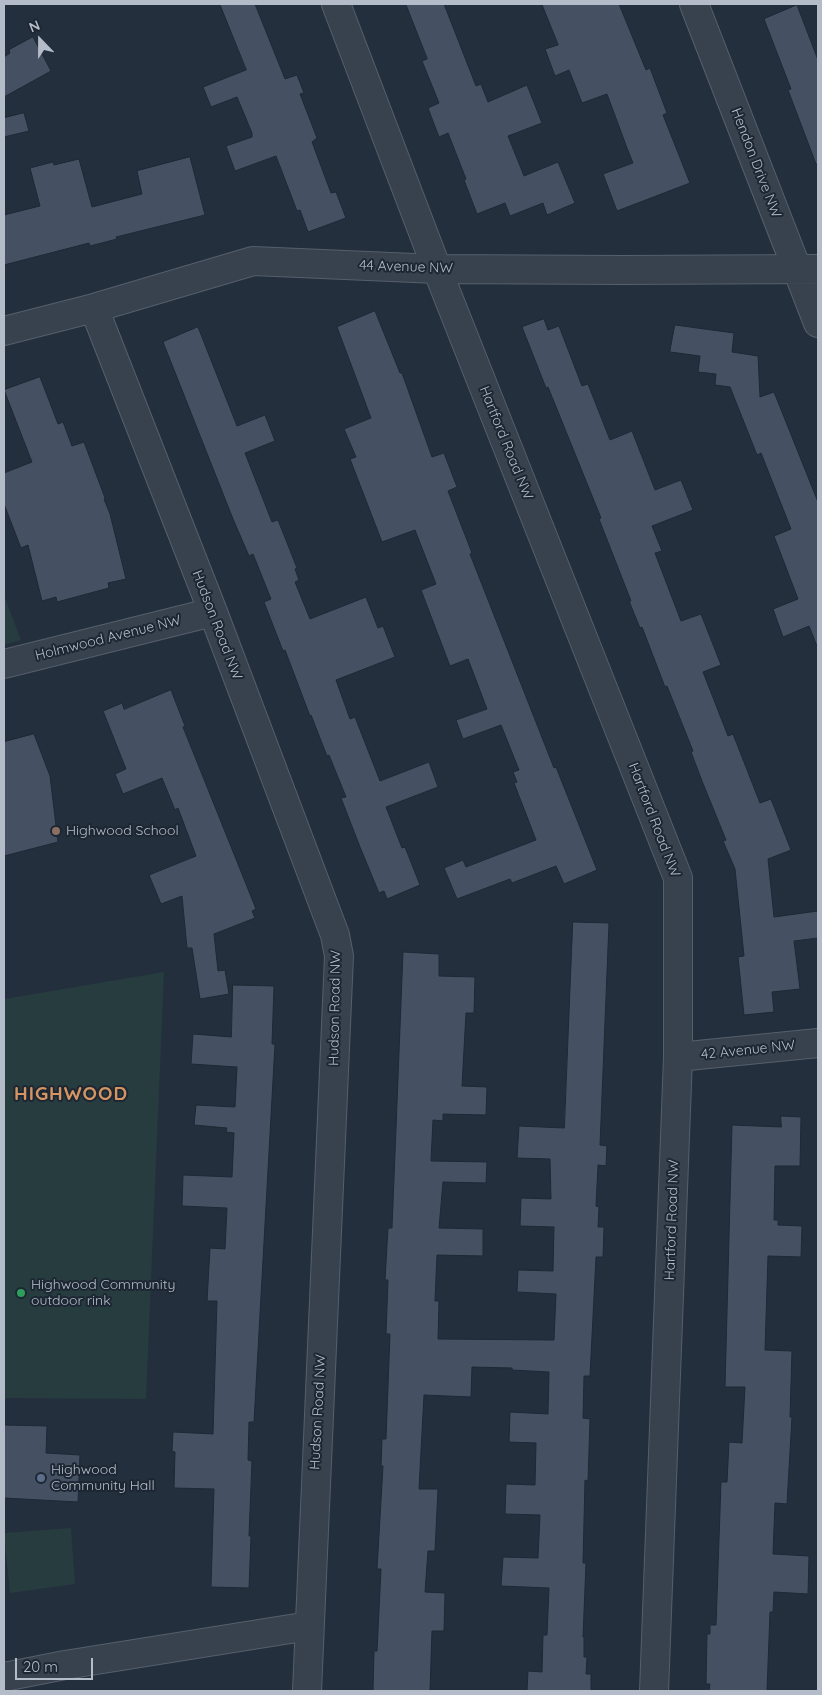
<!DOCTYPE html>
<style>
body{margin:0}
#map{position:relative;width:822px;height:1695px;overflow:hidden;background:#242f3e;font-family:Quicksand,sans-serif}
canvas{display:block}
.frame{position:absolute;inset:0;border:5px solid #b4bcc9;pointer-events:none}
.north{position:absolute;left:15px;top:15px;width:50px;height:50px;-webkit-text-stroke:4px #1d2633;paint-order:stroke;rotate:338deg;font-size:14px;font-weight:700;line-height:20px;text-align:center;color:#b4bcc9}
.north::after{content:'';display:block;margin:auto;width:18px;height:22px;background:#b4bcc9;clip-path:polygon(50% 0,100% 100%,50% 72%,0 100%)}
.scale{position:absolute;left:15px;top:1658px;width:78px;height:22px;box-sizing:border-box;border:2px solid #b4bcc9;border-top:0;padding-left:6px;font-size:15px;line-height:18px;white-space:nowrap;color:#b4bcc9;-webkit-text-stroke:4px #1d2633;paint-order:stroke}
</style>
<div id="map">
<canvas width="822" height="1695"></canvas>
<div class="frame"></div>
<div class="north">N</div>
<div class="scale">20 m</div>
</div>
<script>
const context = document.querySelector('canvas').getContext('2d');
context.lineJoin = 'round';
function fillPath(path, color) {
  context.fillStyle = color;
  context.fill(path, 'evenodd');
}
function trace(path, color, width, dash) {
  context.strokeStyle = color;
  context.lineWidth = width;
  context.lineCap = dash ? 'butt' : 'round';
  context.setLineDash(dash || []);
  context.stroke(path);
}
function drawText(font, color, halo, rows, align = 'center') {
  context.font = font + ' Quicksand,sans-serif';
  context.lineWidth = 4;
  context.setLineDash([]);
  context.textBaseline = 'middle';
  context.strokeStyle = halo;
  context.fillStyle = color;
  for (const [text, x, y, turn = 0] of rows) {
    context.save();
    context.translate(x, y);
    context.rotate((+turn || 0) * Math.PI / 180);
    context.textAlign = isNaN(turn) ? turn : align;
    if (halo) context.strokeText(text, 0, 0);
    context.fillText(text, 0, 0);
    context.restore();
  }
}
const green = new Path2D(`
 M 4,595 L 21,640 L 4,645 Z
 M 164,972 L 146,1399 L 4,1398 L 4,999 Z
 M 71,1528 L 75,1584 L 10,1593 L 4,1533 Z`);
const building = new Path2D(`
 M 220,4 L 255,4 L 285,79 L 297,75 L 304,93 L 300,94 L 317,138 L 312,142 L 331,193 L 336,192 L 346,218 L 308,232 L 300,210 L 297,211 L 276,156 L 235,171 L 226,146 L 252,137 L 252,133 L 237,97 L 211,107 L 203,87 L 246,70 Z
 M 406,4 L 444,4 L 476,86 L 481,84 L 488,102 L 527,85 L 542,123 L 508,136 L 524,176 L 558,162 L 575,203 L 547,215 L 543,203 L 510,216 L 505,203 L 477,214 L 464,180 L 466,179 L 448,133 L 439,137 L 428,108 L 439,103 L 422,61 L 427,59 Z
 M 542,4 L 619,4 L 646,70 L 650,68 L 667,113 L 663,115 L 690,183 L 617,211 L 603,174 L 633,163 L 627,148 L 607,94 L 582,103 L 569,70 L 555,76 L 545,49 L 558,45 Z
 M 797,5 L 818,60 L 818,164 L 816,164 L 788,90 L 791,89 L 764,19 Z
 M 33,37 L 51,71 L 4,97 L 4,57 L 10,53 L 9,50 Z
 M 24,113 L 29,131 L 4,137 L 4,118 Z
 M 190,157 L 205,215 L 116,237 L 117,239 L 90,246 L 89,243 L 4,265 L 4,215 L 40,206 L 30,168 L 53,162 L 54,165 L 79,159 L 92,207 L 142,194 L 137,171 Z
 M 375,311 L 400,373 L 402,373 L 432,457 L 444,453 L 457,487 L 448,491 L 472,553 L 470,554 L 554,768 L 556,767 L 597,870 L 564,884 L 556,866 L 512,883 L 510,879 L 457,899 L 444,868 L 463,860 L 466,867 L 536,840 L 514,783 L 517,782 L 513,772 L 519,770 L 501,725 L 463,739 L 456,720 L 487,709 L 468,659 L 450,666 L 421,590 L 436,584 L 415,530 L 382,542 L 350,459 L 356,457 L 344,429 L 371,418 L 337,327 Z
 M 544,319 L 548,330 L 559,326 L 582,386 L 588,384 L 610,440 L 632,431 L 655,490 L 681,480 L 693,510 L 652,526 L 662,551 L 655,553 L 681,621 L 701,614 L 721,665 L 703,672 L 728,736 L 733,734 L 760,803 L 771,799 L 791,850 L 768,859 L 774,917 L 818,911 L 818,938 L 794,941 L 800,989 L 772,992 L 774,1012 L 744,1015 L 738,957 L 744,956 L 735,869 L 723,841 L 726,840 L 702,781 L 691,752 L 693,751 L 667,686 L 665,687 L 642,627 L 640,628 L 629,601 L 631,601 L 599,519 L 601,518 L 548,387 L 546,388 L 522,327 Z
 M 675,325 L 734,333 L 732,352 L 758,356 L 760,397 L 774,392 L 818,502 L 818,646 L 817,646 L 809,626 L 783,637 L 773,609 L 798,599 L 774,536 L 791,529 L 761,453 L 757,455 L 730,387 L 715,385 L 716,374 L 698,372 L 700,356 L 670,352 Z
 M 198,327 L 237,426 L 265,415 L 275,441 L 245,453 L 272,522 L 278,520 L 297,568 L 295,569 L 299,580 L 295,582 L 310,619 L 366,597 L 378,628 L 383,626 L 395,657 L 336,680 L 350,719 L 355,717 L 380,781 L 429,762 L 438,787 L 386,807 L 402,848 L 405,847 L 420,885 L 387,899 L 384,891 L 379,893 L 360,847 L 341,798 L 346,797 L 329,755 L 327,756 L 311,715 L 310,716 L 285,650 L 283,651 L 264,602 L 271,599 L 253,554 L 249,556 L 233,519 L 163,342 Z
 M 40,377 L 58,424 L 63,422 L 72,446 L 84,442 L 105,498 L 104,499 L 110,514 L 126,579 L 108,583 L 109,588 L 57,602 L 56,597 L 42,601 L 28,545 L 21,548 L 4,504 L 4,473 L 32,462 L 4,390 Z
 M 171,690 L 185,726 L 183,727 L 256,909 L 252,911 L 255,918 L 214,934 L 218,971 L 225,970 L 229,994 L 200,999 L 192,948 L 187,948 L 182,896 L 161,904 L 149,875 L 196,856 L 178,808 L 175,810 L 162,778 L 123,794 L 115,774 L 126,769 L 103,711 L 122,703 L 124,709 Z
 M 34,734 L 50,776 L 58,842 L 4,856 L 4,742 Z
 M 573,922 L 609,923 L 600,1145 L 607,1146 L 606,1166 L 598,1165 L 596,1206 L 599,1207 L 598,1227 L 604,1227 L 603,1257 L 596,1257 L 590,1376 L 584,1376 L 583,1418 L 590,1419 L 588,1481 L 585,1480 L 583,1563 L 586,1563 L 583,1637 L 584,1637 L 584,1657 L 587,1657 L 586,1674 L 591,1674 L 591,1691 L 527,1691 L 528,1671 L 542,1672 L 543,1635 L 547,1635 L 549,1588 L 501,1586 L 503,1557 L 538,1558 L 540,1515 L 505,1514 L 506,1484 L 535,1485 L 536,1443 L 509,1442 L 510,1412 L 548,1414 L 549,1372 L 512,1370 L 512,1368 L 472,1367 L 471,1397 L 424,1395 L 419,1489 L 438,1489 L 435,1551 L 428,1551 L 425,1592 L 445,1593 L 444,1631 L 432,1631 L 430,1691 L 373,1691 L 374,1651 L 377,1651 L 381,1569 L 377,1569 L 383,1466 L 381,1466 L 382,1439 L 386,1439 L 390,1334 L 386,1334 L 388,1280 L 385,1280 L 388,1228 L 392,1228 L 403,952 L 439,954 L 439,976 L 475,977 L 474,1013 L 466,1013 L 462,1086 L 487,1087 L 486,1115 L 443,1114 L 443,1121 L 433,1120 L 431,1161 L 487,1162 L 486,1183 L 443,1182 L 439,1228 L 483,1229 L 483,1256 L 437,1255 L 435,1301 L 439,1301 L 438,1339 L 554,1340 L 556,1294 L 517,1292 L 518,1270 L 553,1271 L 554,1227 L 520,1226 L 521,1198 L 551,1199 L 550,1159 L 517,1158 L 519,1126 L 564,1128 Z
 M 233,985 L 274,986 L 272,1044 L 275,1044 L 254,1422 L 249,1422 L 248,1460 L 252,1461 L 249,1536 L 251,1536 L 249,1588 L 211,1587 L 214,1489 L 174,1488 L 175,1452 L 172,1451 L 173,1432 L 213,1434 L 217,1301 L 207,1301 L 210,1248 L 225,1249 L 227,1208 L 182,1206 L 183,1175 L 232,1177 L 234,1133 L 226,1132 L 227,1128 L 194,1125 L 196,1105 L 235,1107 L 237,1067 L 191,1064 L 193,1034 L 231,1037 Z
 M 781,1116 L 801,1117 L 800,1166 L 775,1166 L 774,1220 L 778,1220 L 778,1225 L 802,1226 L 801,1257 L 768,1256 L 765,1350 L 792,1351 L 790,1417 L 792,1417 L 787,1504 L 775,1503 L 773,1554 L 809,1556 L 808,1594 L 774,1592 L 773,1612 L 770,1612 L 767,1691 L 709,1691 L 710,1684 L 706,1684 L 707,1634 L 710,1634 L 710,1625 L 716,1625 L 721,1482 L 727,1482 L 729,1442 L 742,1443 L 745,1387 L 725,1387 L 732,1125 L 781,1127 Z
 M 4,1425 L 47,1426 L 46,1453 L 80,1455 L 78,1502 L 4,1498 Z`);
const minor = new Path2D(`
 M 336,4 L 437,269 L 678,878 L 678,1057 L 654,1691
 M 694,4 L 818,323
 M 94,308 L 213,612 L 335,935 L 339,956 L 307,1691
 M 4,331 L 94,308 L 253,261 L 437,269 L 623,270 L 818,269
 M 4,664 L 213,612
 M 678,1057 L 818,1043
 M 4,1677 L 65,1665 L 309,1626`);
const markers = [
 [56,831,5,"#8d6e63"],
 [21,1293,5,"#2e9e5b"],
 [41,1478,5,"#5c6f8a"]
];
const streetNames = [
 ["Hendon Drive NW",756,163,69],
 ["44 Avenue NW",406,267,2],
 ["Hartford Road NW",506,443,68],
 ["Hudson Road NW",217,625,69],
 ["Holmwood Avenue NW",108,638,-14],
 ["Hartford Road NW",654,820,69],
 ["Hudson Road NW",335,1008,-89],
 ["42 Avenue NW",748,1050,-6],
 ["Hartford Road NW",672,1220,-88],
 ["Hudson Road NW",318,1412,-87]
];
const poiNames = [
 ["Highwood School",66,831],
 ["Highwood Community",31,1285],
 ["outdoor rink",31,1301],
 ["Highwood",51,1470],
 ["Community Hall",51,1486]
];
const districtNames = [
 ["HIGHWOOD",71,1094]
];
fillPath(green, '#263c3f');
fillPath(building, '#455162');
trace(building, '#1f2835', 1);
trace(minor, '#565f6c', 30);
trace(minor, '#38414e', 28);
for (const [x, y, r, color] of markers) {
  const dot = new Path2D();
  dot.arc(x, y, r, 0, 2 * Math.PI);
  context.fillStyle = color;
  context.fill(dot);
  trace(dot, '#1d2633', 2);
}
drawText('14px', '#b4bcc9', '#1d2633', streetNames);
drawText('14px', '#b4bcc9', '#1d2633', poiNames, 'left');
context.letterSpacing = '1px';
drawText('bold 19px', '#d59563', '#1d2633', districtNames);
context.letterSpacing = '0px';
</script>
